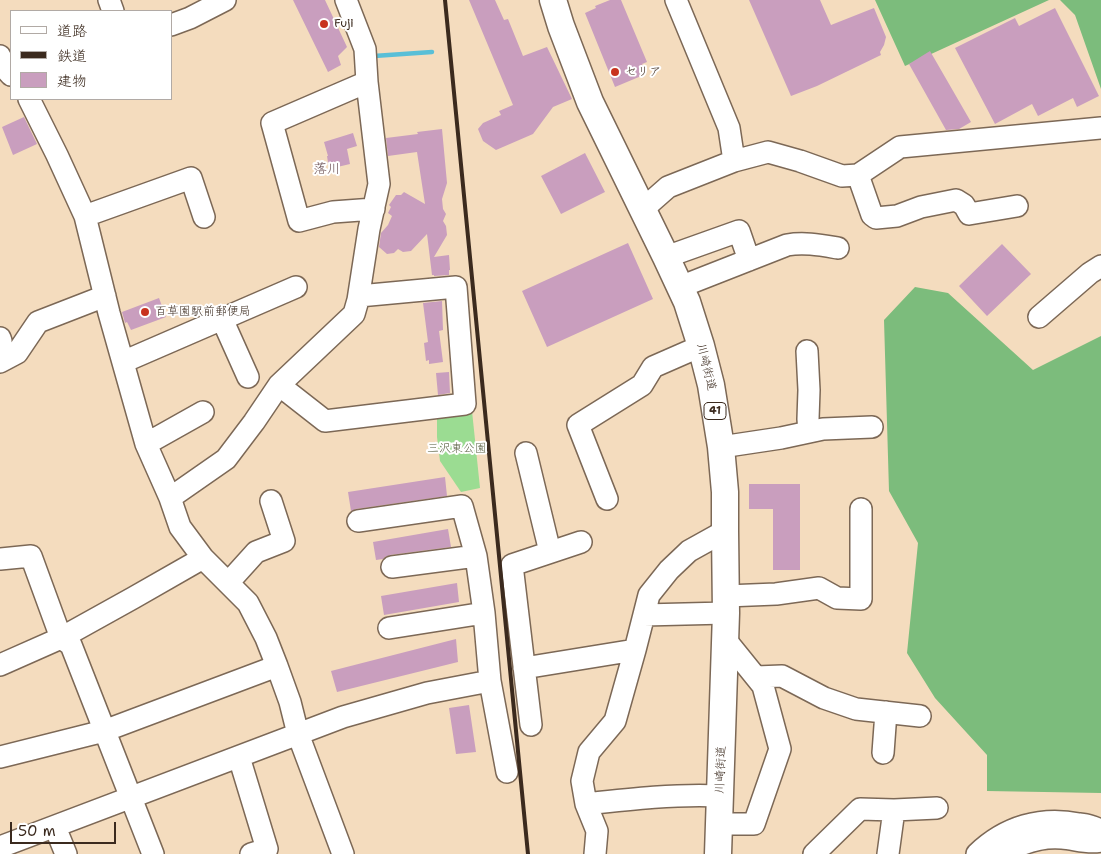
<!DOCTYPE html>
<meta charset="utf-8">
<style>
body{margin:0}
#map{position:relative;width:1101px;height:854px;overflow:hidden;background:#f4dcbe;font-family:"Shantell Sans","Klee One",sans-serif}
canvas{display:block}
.legend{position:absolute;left:10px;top:10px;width:162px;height:90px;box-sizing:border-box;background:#fff;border:1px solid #b1aaa5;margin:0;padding:6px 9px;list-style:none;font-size:15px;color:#3b2a1e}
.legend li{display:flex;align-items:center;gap:10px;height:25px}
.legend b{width:25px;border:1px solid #b1aaa5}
.scale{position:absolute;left:10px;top:822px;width:106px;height:22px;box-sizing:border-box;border:2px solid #3b2a1e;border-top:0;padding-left:6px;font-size:15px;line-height:18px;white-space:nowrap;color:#3b2a1e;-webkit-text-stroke:4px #fff;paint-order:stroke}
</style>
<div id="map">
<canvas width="1101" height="854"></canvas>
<ul class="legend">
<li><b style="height:6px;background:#fff"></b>道路</li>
<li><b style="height:6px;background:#3b2a1e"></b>鉄道</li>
<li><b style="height:14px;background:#c99ebe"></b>建物</li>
</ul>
<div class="scale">50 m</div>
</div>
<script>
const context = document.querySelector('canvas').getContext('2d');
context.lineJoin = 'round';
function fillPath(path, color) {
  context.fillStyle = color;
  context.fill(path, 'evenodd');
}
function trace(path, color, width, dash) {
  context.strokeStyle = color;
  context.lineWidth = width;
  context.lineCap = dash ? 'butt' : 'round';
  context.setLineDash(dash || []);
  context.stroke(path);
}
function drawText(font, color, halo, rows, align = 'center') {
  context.font = font + ' "Shantell Sans","Klee One",sans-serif';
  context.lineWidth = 4;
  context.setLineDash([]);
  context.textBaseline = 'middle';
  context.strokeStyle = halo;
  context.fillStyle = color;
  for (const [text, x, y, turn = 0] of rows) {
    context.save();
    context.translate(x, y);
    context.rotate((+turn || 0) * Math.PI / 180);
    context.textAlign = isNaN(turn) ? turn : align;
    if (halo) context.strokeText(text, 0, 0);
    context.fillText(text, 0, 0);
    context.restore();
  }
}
const green = new Path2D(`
 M 472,411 L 480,488 L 461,492 L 440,461 L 437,437 L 437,416 Z`);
const forest = new Path2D(`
 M 875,0 L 1049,0 L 905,66 Z
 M 1060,0 L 1101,0 L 1101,89 L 1075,15 Z
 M 915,287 L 948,293 L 1033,370 L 1101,336 L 1101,793 L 987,791 L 987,755 L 935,698 L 907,653 L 918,543 L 889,491 L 884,320 Z`);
const stream = new Path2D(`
 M 374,56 L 432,52`);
const building = new Path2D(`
 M 293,0 L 325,0 L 347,47 L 338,56 L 341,65 L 328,72 Z
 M 469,0 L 495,0 L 504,20 L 508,19 L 523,56 L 547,47 L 572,99 L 553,107 L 533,134 L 496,150 L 483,141 L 478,129 L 483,123 L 501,115 L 499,111 L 513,105 Z
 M 610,0 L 621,0 L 647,62 L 642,64 L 646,74 L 615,87 L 585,13 L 596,8 L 595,6 Z
 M 749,0 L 820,0 L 831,25 L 874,8 L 886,37 L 884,45 L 880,52 L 881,55 L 817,86 L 791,96 Z
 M 1055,8 L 1099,96 L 1077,107 L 1073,98 L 1038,116 L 1032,104 L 995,124 L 955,48 L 1015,18 L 1019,26 Z
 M 930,51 L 971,122 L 959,129 L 946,130 L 909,64 Z
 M 24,117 L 37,144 L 13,155 L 2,127 Z
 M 442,129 L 447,183 L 442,199 L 443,209 L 446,214 L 443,221 L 446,226 L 447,235 L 434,257 L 449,255 L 450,270 L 449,270 L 449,275 L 434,276 L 434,275 L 432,275 L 427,234 L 411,251 L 403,252 L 398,249 L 394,253 L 387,254 L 379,247 L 381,233 L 388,225 L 392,216 L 388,213 L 391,207 L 389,205 L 396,195 L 401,195 L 404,192 L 425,204 L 417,152 L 388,156 L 386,138 L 418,134 L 417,132 Z
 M 353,133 L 357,146 L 347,149 L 350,164 L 329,169 L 327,156 L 328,156 L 324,142 Z
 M 585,153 L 605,192 L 561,214 L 541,176 Z
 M 628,243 L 653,299 L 547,347 L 522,291 Z
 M 1002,244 L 1031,274 L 987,316 L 959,286 Z
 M 159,298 L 166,317 L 131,330 L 127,322 L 125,323 L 122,312 Z
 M 442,301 L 443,330 L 439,331 L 443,362 L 429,364 L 429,360 L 426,361 L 424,343 L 428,342 L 423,303 Z
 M 449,372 L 450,393 L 438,395 L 436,373 Z
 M 445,477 L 447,496 L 356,509 L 351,511 L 348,492 Z
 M 749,484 L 800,484 L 800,570 L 773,570 L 773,509 L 749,509 Z
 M 448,529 L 451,547 L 390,555 L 385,557 L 383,559 L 376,560 L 373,542 Z
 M 457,583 L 459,602 L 384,615 L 381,596 Z
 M 456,639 L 458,662 L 337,692 L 331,671 Z
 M 469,705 L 476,752 L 456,754 L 449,708 Z`);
const minor = new Path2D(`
 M 109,0 L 113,11
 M 676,0 L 729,128 L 734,161
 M 171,25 L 190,18 L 225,0
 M 0,56 L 3,66 L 11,75
 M 367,82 L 272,123 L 299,221 L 333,212 L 374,209
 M 29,99 L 57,155 L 85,216 L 109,313 L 146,444 L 170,498
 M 858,175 L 872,215 L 876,218 L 897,216 L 921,207 L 956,200 L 964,205 L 969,214 L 1017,206
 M 643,209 L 668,187 L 734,161 L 768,152 L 800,161 L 842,176 L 858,175 L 900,147 L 1101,128
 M 85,216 L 191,178 L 204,217
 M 666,257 L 739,231 L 749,260
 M 680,287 L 787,245 C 804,242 820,245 838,248
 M 1039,317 L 1090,273 L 1101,266
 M 222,319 L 248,377
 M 0,338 L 1,341 L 0,357
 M 807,351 L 809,390 L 808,419 L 809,432
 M 0,362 L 17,353 L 38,322 L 105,296
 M 123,362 L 296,287
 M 279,385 L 325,421 L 465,404 L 456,287 L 359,296
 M 146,444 L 203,412
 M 721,447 L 781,438 L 823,429 L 872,427
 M 526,453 L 550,552
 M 607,499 L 578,425 L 642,385 L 653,367 L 701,346
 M 358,521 L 462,506 L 476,556 L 484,613 L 490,681 L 507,772
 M 0,559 L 31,556 L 61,638 L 71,645 L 153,854
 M 392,567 L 476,556
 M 228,583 L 256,552 L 284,541 L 271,501
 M 726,596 L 776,594 L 819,588 L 837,598 L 861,599 L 861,509
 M 644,615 L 726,613
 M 389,628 L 484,613
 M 0,665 L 61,638 L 133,598 L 203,558
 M 524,668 L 635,650 L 649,595 L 669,570 L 689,551 L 725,531
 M 756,677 L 782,676 L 824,698 L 856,709 L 920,716
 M 531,725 L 512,565 L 581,542
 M 883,753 L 886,712
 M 0,757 L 104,731 L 277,666
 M 239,757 L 267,849 L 251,854
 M 586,804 C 631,799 675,794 720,796
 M 719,824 L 754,824 L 780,749 L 763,686 L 725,639
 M 55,827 L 66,854
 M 0,847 L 343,717 L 427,693 L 490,681
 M 343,854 L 298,734 L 290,702 L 277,666 L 266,638 L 248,603 L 203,558 L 180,527 L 170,498 L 226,459 L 254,422 L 279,385 L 354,314 L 358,300 L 369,229 L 379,184 L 367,82 L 365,49 L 346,0
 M 595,854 L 597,831 L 586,804 L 582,781 L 589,752 L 615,721 L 635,650
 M 814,854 L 860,809 L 894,810 L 937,808
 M 888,854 L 894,810
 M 977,854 C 1005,827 1041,816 1079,824 C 1087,825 1094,826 1101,831
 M 1003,854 C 1021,843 1040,836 1062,838 C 1075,839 1088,844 1101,841`);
const major = new Path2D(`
 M 553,0 L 561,26 L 590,102 L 666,257 L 687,302 L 701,346 L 711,385 L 721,447 L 725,492 L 725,531 L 726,613 L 718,854`);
const rail = new Path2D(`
 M 445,0 L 528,854`);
const markers = [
 [324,24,5,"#c8321e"],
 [615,72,5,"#c8321e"],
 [145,312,5,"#c8321e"]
];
const shields = [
 [715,411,22]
];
const shieldNames = [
 ["41",715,411]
];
const poiNames = [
 ["Fuji",334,24],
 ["セリア",625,72],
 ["百草園駅前郵便局",155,312]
];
const streetNames = [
 ["川崎街道",706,367,76],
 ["川崎街道",721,770,-88]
];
const parkNames = [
 ["三沢東公園",457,449]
];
const neighbourhoodNames = [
 ["落川",327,169]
];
fillPath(green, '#9bdc92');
fillPath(forest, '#7cbc7c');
trace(stream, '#59bfd7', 4.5);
fillPath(building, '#c99ebe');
trace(minor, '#7c6856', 24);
trace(major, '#7c6856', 29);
trace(minor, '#fff', 21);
trace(major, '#fff', 26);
trace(rail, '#3b2a1e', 4);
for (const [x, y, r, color] of markers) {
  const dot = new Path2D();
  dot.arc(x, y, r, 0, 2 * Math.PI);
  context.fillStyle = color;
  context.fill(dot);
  trace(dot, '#fff', 2);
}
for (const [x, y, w] of shields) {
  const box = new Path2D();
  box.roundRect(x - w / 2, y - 8.5, w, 17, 4);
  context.fillStyle = '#fff';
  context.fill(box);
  trace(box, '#3b2a1e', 1);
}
drawText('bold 11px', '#3b2a1e', null, shieldNames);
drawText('12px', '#3b2a1e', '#fff', poiNames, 'left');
drawText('12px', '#3b2a1e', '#fff', streetNames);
drawText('12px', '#585f41', '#fff', parkNames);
drawText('14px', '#6d5356', '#fff', neighbourhoodNames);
</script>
